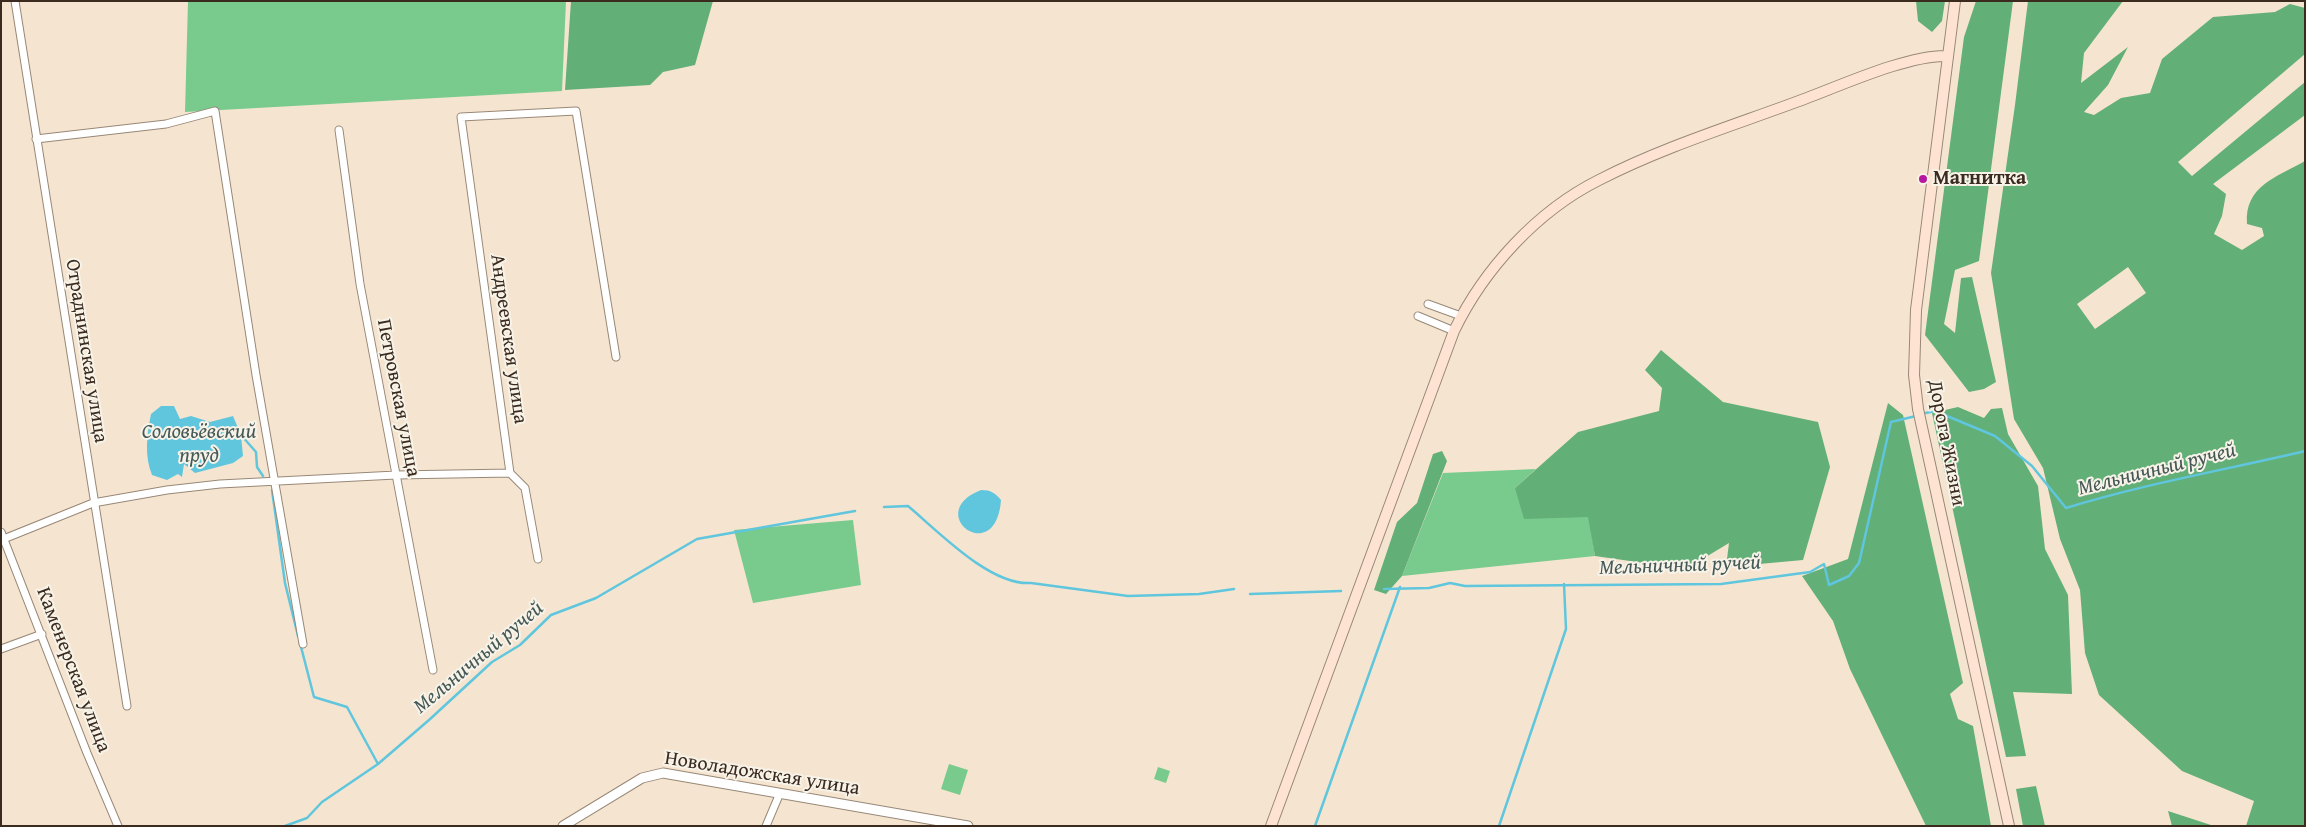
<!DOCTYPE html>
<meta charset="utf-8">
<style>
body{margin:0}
#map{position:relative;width:2306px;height:827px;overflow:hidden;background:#f5e5d0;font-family:"Gentium Book Plus",serif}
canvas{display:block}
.frame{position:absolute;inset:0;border:2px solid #3b2a1e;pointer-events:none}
</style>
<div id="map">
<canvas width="2306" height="827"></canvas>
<div class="frame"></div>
</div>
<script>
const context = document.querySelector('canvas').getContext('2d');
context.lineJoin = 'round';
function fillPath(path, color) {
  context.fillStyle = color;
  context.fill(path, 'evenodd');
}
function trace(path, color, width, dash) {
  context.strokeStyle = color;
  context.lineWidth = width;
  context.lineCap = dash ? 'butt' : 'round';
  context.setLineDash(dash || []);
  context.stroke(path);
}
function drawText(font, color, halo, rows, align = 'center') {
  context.font = font + ' "Gentium Book Plus",serif';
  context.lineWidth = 4;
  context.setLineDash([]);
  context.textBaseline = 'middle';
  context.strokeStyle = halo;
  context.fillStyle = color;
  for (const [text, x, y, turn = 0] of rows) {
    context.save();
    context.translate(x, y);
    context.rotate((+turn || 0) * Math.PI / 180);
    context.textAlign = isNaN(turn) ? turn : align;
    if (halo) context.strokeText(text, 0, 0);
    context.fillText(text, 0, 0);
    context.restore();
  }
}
const green = new Path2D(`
 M 188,1 L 566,1 L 562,91 L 185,112 Z
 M 1536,469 L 1515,488 L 1589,517 L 1595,556 L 1402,576 L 1443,473 Z
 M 853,520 L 861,585 L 753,603 L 734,530 Z
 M 949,764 L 968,770 L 960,795 L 941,789 Z
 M 1158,767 L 1170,771 L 1166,783 L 1154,779 Z`);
const forest = new Path2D(`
 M 571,1 L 713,1 L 695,65 L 663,72 L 650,85 L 565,90 Z
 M 1916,1 L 1945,1 L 1942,21 L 1932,32 L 1918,21 Z
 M 1976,1 L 2013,1 L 1979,261 L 1955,270 L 1944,324 L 1955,333 L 1961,278 L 1972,277 L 1996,382 L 1984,389 L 1969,392 L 1925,335 L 1964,37 Z
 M 2028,1 L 2123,1 L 2084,53 L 2081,83 L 2128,47 L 2108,85 L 2084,112 L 2094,115 L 2121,98 L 2150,93 L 2162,59 L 2213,17 L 2275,12 L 2290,4 L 2305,8 L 2305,54 L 2178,162 L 2192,176 L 2305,82 L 2305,115 L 2213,184 L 2226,194 L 2222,216 L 2214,234 L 2242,250 L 2264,236 L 2262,228 L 2247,224 C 2244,186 2277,177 2305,161 L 2305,826 L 2246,826 L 2254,801 L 2182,771 L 2099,695 L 2085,653 L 2080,590 L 2060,539 L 2043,468 L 2014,419 L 1991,273 L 2015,105 ZM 2128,267 L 2146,293 L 2095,329 L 2077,304 Z
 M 1661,350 L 1723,402 L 1818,422 L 1830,467 L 1803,560 L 1726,567 L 1729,543 L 1686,569 L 1595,556 L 1588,517 L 1524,519 L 1515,488 L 1578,432 L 1659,411 L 1662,388 L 1645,370 Z
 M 1888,403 L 1903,415 L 1963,683 L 1950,694 L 1958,719 L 1973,726 L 1991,826 L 1926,826 L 1850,669 L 1833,621 L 1802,576 L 1848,559 Z
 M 1958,407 L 1984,418 L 1991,409 L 2002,408 L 2008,434 L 2038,486 L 2045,549 L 2068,595 L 2072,694 L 2013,692 L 2026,756 L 2006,757 L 1932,413 Z
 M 1442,451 L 1447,461 L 1402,576 L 1386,594 L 1374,590 L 1397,522 L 1417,503 L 1433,454 Z
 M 2036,786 L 2045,826 L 2023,826 L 2016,789 Z
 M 2168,811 L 2214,826 L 2172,826 Z`);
const water = new Path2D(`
 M 161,406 L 174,406 L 180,419 L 191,416 L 210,422 L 233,416 L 241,435 L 243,456 L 233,463 L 195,473 L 184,464 L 182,477 L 178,474 L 167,480 L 152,475 C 144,455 147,435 151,414 Z
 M 981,490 C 991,490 995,493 1001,500 C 996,569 922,513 981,490 Z`);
const stream = new Path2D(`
 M 1921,414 L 1935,411 L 1995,436 L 2032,466 L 2066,508 C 2144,484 2225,470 2305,451
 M 241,435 L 256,452 L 257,467 L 263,476
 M 272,490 L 285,583 L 298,636
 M 884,507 L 908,506 C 938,531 990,586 1031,583 L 1128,596 L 1199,594 L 1234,589
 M 1384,589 L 1429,588 L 1450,583 L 1465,586 L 1721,584 L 1810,572 L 1824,564 L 1829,585 L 1849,576 L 1859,563 L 1891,422 L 1916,416
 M 1250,594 L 1341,591
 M 300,643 L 314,697 L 347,707 L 378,764
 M 285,826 L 307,818 L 322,802 L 378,764 L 429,720 L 492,662 L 520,645 L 551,615 L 596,598 L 697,539 L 855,511
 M 1315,826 L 1400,587
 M 1499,826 L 1566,629 L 1564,584`);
const minor = new Path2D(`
 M 15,1 L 127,706
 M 339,130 L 360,284 L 433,670
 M 36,139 L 166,124 L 215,111 L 256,375 L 303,644
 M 1428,304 L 1461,316
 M 1418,316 L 1454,331
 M 1,532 L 87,753 L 118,826
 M 1,540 L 93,503 L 167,490 L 220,484 L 396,475 L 510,473
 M 538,559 L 525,488 L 510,473 L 461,117 L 576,111 L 616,357
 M 1,649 L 42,634
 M 766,826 L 780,793`);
const tertiary = new Path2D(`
 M 563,826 L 642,778 L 663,773 L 968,826`);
const secondary = new Path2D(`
 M 1955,1 L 1916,310 L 1914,375 L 1918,409 L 2009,826
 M 1271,826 L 1454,331 C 1484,269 1537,211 1599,180 C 1665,146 1738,124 1807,98 C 1844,84 1911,54 1948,56`);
const markers = [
 [1923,179,5,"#b5179e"]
];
const poiNames = [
 ["Магнитка",1933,179]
];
const streetNames = [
 ["Андреевская улица",508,339,82],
 ["Отраднинская улица",86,351,81],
 ["Петровская улица",398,398,79],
 ["Дорога Жизни",1946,443,79],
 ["Каменерская улица",73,670,69],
 ["Новоладожская улица",762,774,9]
];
const waterNames = [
 ["Соловьёвский",199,433],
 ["пруд",199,457],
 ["Мельничный ручей",2157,470,-14],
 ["Мельничный ручей",1680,566,-2],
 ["Мельничный ручей",479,658,-40]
];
fillPath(green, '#78cb8d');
fillPath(forest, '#62af78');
fillPath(water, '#60c6dd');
trace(stream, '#60c6dd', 2.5);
trace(minor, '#988877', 9);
trace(tertiary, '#988877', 11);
trace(secondary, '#988877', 12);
trace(minor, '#fff', 7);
trace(tertiary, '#fff', 9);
trace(secondary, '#fee3d2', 10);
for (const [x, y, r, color] of markers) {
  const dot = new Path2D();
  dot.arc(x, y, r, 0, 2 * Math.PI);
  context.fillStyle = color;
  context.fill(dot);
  trace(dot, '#f7f3e8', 2);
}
drawText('bold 20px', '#3b2a1e', '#f7f3e8', poiNames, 'left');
drawText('20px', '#3b2a1e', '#f7f3e8', streetNames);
drawText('italic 21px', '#465957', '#f7f3e8', waterNames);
</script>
